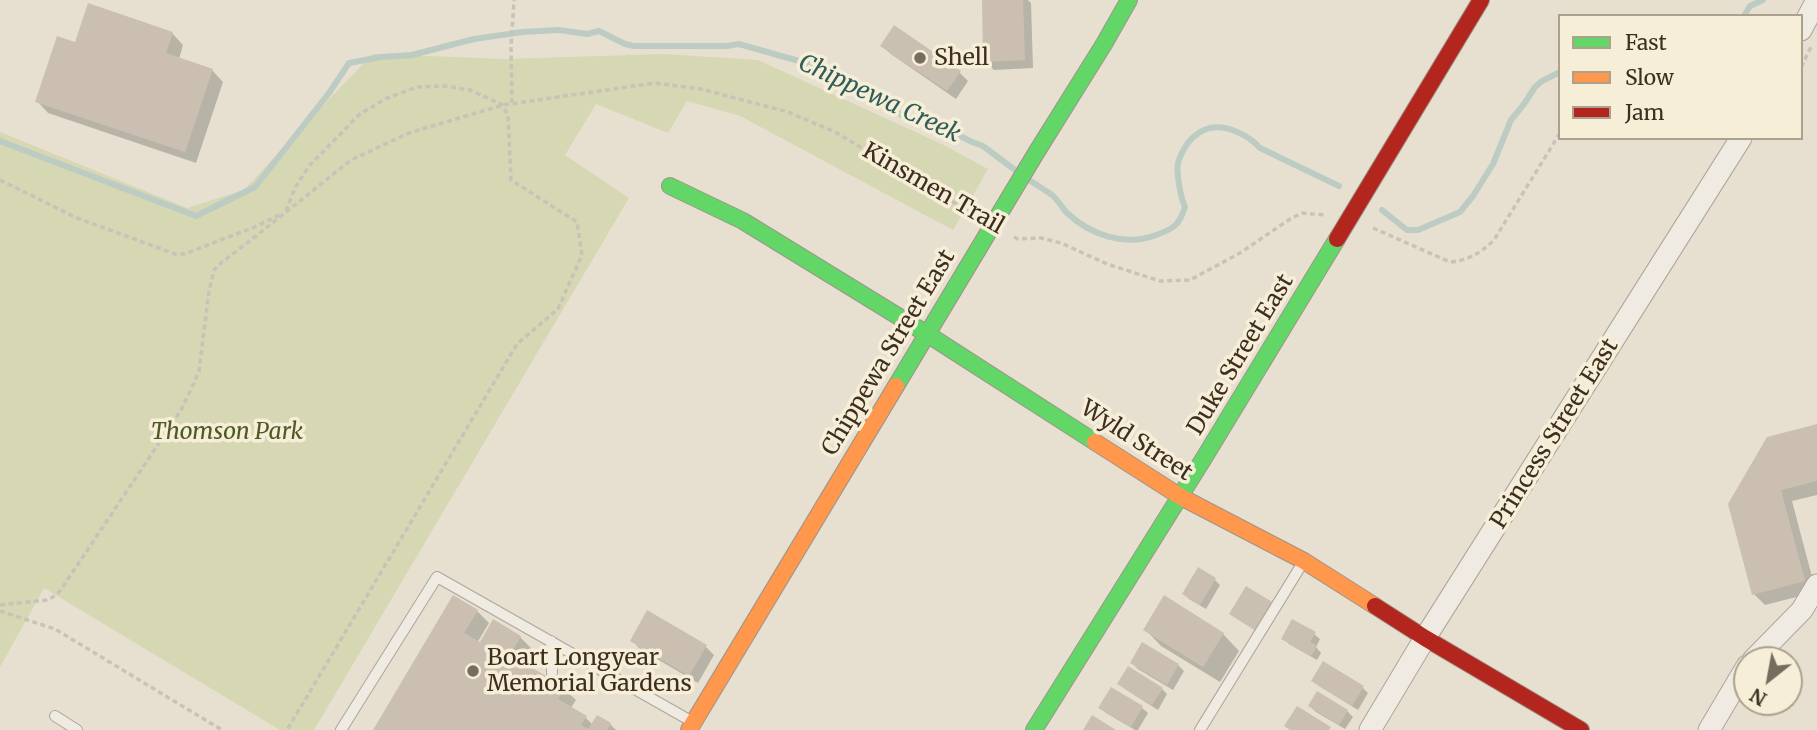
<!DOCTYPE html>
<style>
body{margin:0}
#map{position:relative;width:1817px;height:730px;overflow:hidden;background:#e7e0d1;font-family:Merriweather,serif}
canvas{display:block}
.legend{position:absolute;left:1558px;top:14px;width:245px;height:126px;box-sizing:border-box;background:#f7eed8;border:2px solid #ada18e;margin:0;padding:9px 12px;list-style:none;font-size:21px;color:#3d2e20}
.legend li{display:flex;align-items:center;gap:14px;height:35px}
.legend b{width:35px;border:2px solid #ada18e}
.north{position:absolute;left:1733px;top:646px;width:70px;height:70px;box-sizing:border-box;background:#f7eed8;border:2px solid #ada18e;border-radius:50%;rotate:211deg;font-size:19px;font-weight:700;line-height:28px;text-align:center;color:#3d2e20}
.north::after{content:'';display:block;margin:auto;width:24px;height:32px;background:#786c5e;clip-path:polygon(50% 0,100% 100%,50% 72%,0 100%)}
</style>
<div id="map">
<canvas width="1817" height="730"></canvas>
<ul class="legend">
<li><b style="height:9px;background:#63d668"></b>Fast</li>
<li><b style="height:9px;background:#ff974d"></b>Slow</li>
<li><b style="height:9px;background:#b3261e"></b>Jam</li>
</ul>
<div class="north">N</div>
</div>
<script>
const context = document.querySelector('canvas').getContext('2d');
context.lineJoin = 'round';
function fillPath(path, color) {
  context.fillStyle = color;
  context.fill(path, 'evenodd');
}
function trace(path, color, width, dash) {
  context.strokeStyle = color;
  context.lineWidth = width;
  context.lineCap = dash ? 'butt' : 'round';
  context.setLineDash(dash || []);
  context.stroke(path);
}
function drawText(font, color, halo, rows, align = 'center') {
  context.font = font + ' Merriweather,serif';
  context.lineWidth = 7;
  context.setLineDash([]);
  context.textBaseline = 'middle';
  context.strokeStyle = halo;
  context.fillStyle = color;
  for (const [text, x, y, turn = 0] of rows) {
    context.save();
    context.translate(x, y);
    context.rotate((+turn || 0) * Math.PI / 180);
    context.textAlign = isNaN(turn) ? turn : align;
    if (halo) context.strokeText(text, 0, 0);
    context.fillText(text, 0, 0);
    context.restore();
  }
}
const green = new Path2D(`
 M 373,54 L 506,59 L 663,54 L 758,60 L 944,145 L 988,169 L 953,230 L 740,116 L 687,101 L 668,133 L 596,104 L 565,155 L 629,198 L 314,730 L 280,730 L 44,588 L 0,667 L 0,132 L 187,208 L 244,190 L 322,106 Z`);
const shadow = new Path2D(`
 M 983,0 L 1028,0 L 1031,3 L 1033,68 L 994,70 L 985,61 Z
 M 172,33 L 183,45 L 179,59 L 212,70 L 223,82 L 196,163 L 48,113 L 37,101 L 76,44 Z
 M 882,46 L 959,72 L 968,81 L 956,99 L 891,54 Z
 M 1817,425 L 1817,495 L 1792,501 L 1816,592 L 1765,605 L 1754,594 L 1730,504 Z
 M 1214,579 L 1220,585 L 1206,609 L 1189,599 L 1184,594 Z
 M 1165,598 L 1223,634 L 1239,651 L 1220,682 L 1161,646 L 1145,629 Z
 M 477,611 L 489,623 L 477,643 L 520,637 L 531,648 L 522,664 L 564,689 L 576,700 L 570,709 L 586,718 L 593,725 L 610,724 L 616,730 L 375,730 Z
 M 1314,634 L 1320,639 L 1316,647 L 1321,653 L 1317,660 L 1289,644 L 1283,638 Z
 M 632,640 L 706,647 L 714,655 L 698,683 L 640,649 Z
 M 1143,644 L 1178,665 L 1184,671 L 1173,690 L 1138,669 L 1132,663 Z
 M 1313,681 L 1363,688 L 1368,693 L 1358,710 L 1319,686 Z
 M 1119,684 L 1162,689 L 1167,694 L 1158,710 L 1125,689 Z
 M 1310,706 L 1347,711 L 1353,717 L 1345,729 L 1316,712 Z
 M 1101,708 L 1142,708 L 1148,713 L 1138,730 L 1135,730 L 1106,713 Z`);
const stream = new Path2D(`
 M 1744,16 L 1750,6 L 1763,0
 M 0,141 L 196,216 L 255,187 L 329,93 L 349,63 L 381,57 L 412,55 L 474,39 L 523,32 L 559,30 L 587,34 L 599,31 L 625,44 L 634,46 L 727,46 L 739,44 L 820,67 L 841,77 L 903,116 L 943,127 L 972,142 L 983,146 L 1015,170
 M 1029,180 C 1037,185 1045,190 1052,195 C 1058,200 1061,206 1066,212 C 1090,235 1125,247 1156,235 C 1173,229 1179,226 1185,207 C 1181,199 1176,172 1178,163 C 1187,135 1208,119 1237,132 C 1247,136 1253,140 1260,148 L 1339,186
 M 1382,210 L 1407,230 L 1418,230 L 1460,212 L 1473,196 L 1493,164 L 1511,120 L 1524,104 L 1535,87 L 1542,81 L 1560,72`);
const building = new Path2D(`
 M 982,0 L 1023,0 L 1025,60 L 983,62 Z
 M 88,3 L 173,32 L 166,53 L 213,69 L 185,152 L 35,102 L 57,36 L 75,42 Z
 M 894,25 L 961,71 L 947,91 L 880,46 Z
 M 1817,424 L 1817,481 L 1781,490 L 1805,581 L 1752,595 L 1728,504 L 1767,437 Z
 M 1198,567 L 1216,578 L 1200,605 L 1182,594 Z
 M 1246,586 L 1274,603 L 1256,631 L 1229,614 Z
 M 453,595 L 478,610 L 464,633 L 480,642 L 493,619 L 521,636 L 510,655 L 565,687 L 558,699 L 587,716 L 581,725 L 588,729 L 597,715 L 611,723 L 607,730 L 373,730 Z
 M 1164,595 L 1224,633 L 1203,667 L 1143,630 Z
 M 647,610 L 707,645 L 689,676 L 630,641 Z
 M 1292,619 L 1316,632 L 1310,642 L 1317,646 L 1311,656 L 1281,639 Z
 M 1142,642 L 1179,664 L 1167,685 L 1130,663 Z
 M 1323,661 L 1364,686 L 1352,706 L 1311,681 Z
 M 1128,666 L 1163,688 L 1152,705 L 1117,684 Z
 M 1111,687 L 1143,706 L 1131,727 L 1098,708 Z
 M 1317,691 L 1348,710 L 1339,725 L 1308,706 Z
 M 1297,706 L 1331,727 L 1329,730 L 1290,730 L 1284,726 Z
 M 1092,715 L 1116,730 L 1083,730 Z`);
const path = new Path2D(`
 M 1801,67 L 1811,47
 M 512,103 L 511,46 L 514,0
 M 0,180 L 77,218 L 175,254 L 184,254 L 255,227 L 279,215
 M 286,211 L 295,188 L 309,166 L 360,114 L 387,98 L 417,87 L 444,86 L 470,90 L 503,105 L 508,116 L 511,180 L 577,222 L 582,255 L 558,309 L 517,344 L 287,730
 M 1373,228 L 1450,262 C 1469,260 1481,253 1494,240 L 1560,133
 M 1014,237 L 1018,239 L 1041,238 L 1061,243 L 1107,264 L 1160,281 L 1190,280 L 1240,253 L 1290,219 L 1302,213 L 1325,215
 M 0,605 L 46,600 L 53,597 L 60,591 L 181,410 L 194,383 L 199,371 L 209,291 L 214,270 L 221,263 L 256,236 L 351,160 L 409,133 L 503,105 L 655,83 L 701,89 L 788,112 L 835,132 L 973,214
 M 0,611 L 55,629 L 222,730`);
const lane = new Path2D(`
 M 551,641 L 552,673
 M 55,716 L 77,730
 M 341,730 L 437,577 L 691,721
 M 1200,730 L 1302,564`);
const street = new Path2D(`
 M 1801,30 L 1817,0
 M 1753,660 L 1802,610 L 1817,585
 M 1370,730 L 1425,638 L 1741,138
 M 1709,730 L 1747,666`);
const fast = new Path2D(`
 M 670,186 L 743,221 L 927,334 L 1095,442
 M 896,386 L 1036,153 L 1104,44 L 1129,0
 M 1034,730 L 1204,458 L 1337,239`);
const slow = new Path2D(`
 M 1095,442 L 1181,497 L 1304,561 L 1375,606
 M 689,730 L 896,386`);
const jam = new Path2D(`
 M 1337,239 L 1481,0
 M 1375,606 L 1425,638 L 1581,730`);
const markers = [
 [920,58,7,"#786c5e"],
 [473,671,7,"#786c5e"]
];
const poiNames = [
 ["Shell",934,58],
 ["Boart Longyear",487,658],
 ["Memorial Gardens",487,684]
];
const streetNames = [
 ["Kinsmen Trail",933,189,30],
 ["Chippewa Street East",889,353,-59],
 ["Duke Street East",1241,355,-59],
 ["Princess Street East",1555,434,-58],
 ["Wyld Street",1136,441,33]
];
const parkNames = [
 ["Thomson Park",227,432]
];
const waterNames = [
 ["Chippewa Creek",879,99,25]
];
fillPath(green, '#d6d7b3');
fillPath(shadow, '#0003');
trace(stream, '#bcccc2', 6);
fillPath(building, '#cbbfb2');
trace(lane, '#ada599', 12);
trace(street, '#ada599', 23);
trace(fast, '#9c958a', 18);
trace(slow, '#9c958a', 18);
trace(jam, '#9c958a', 18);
trace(path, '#c8c2b9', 3.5, [5, 3.5]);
trace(lane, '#efebe3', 10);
trace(street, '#efebe3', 21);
trace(fast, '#63d668', 16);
trace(slow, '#ff974d', 16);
trace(jam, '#b3261e', 16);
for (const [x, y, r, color] of markers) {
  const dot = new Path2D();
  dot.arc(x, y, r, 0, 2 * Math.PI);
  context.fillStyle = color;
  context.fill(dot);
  trace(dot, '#f7eed8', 2.5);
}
drawText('23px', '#3d2e20', '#f7eed8', poiNames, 'left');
drawText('23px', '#3d2e20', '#f7eed8', streetNames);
drawText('italic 23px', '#4d5a26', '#f7eed8', parkNames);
drawText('italic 24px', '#2f5d5a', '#f7eed8', waterNames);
</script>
